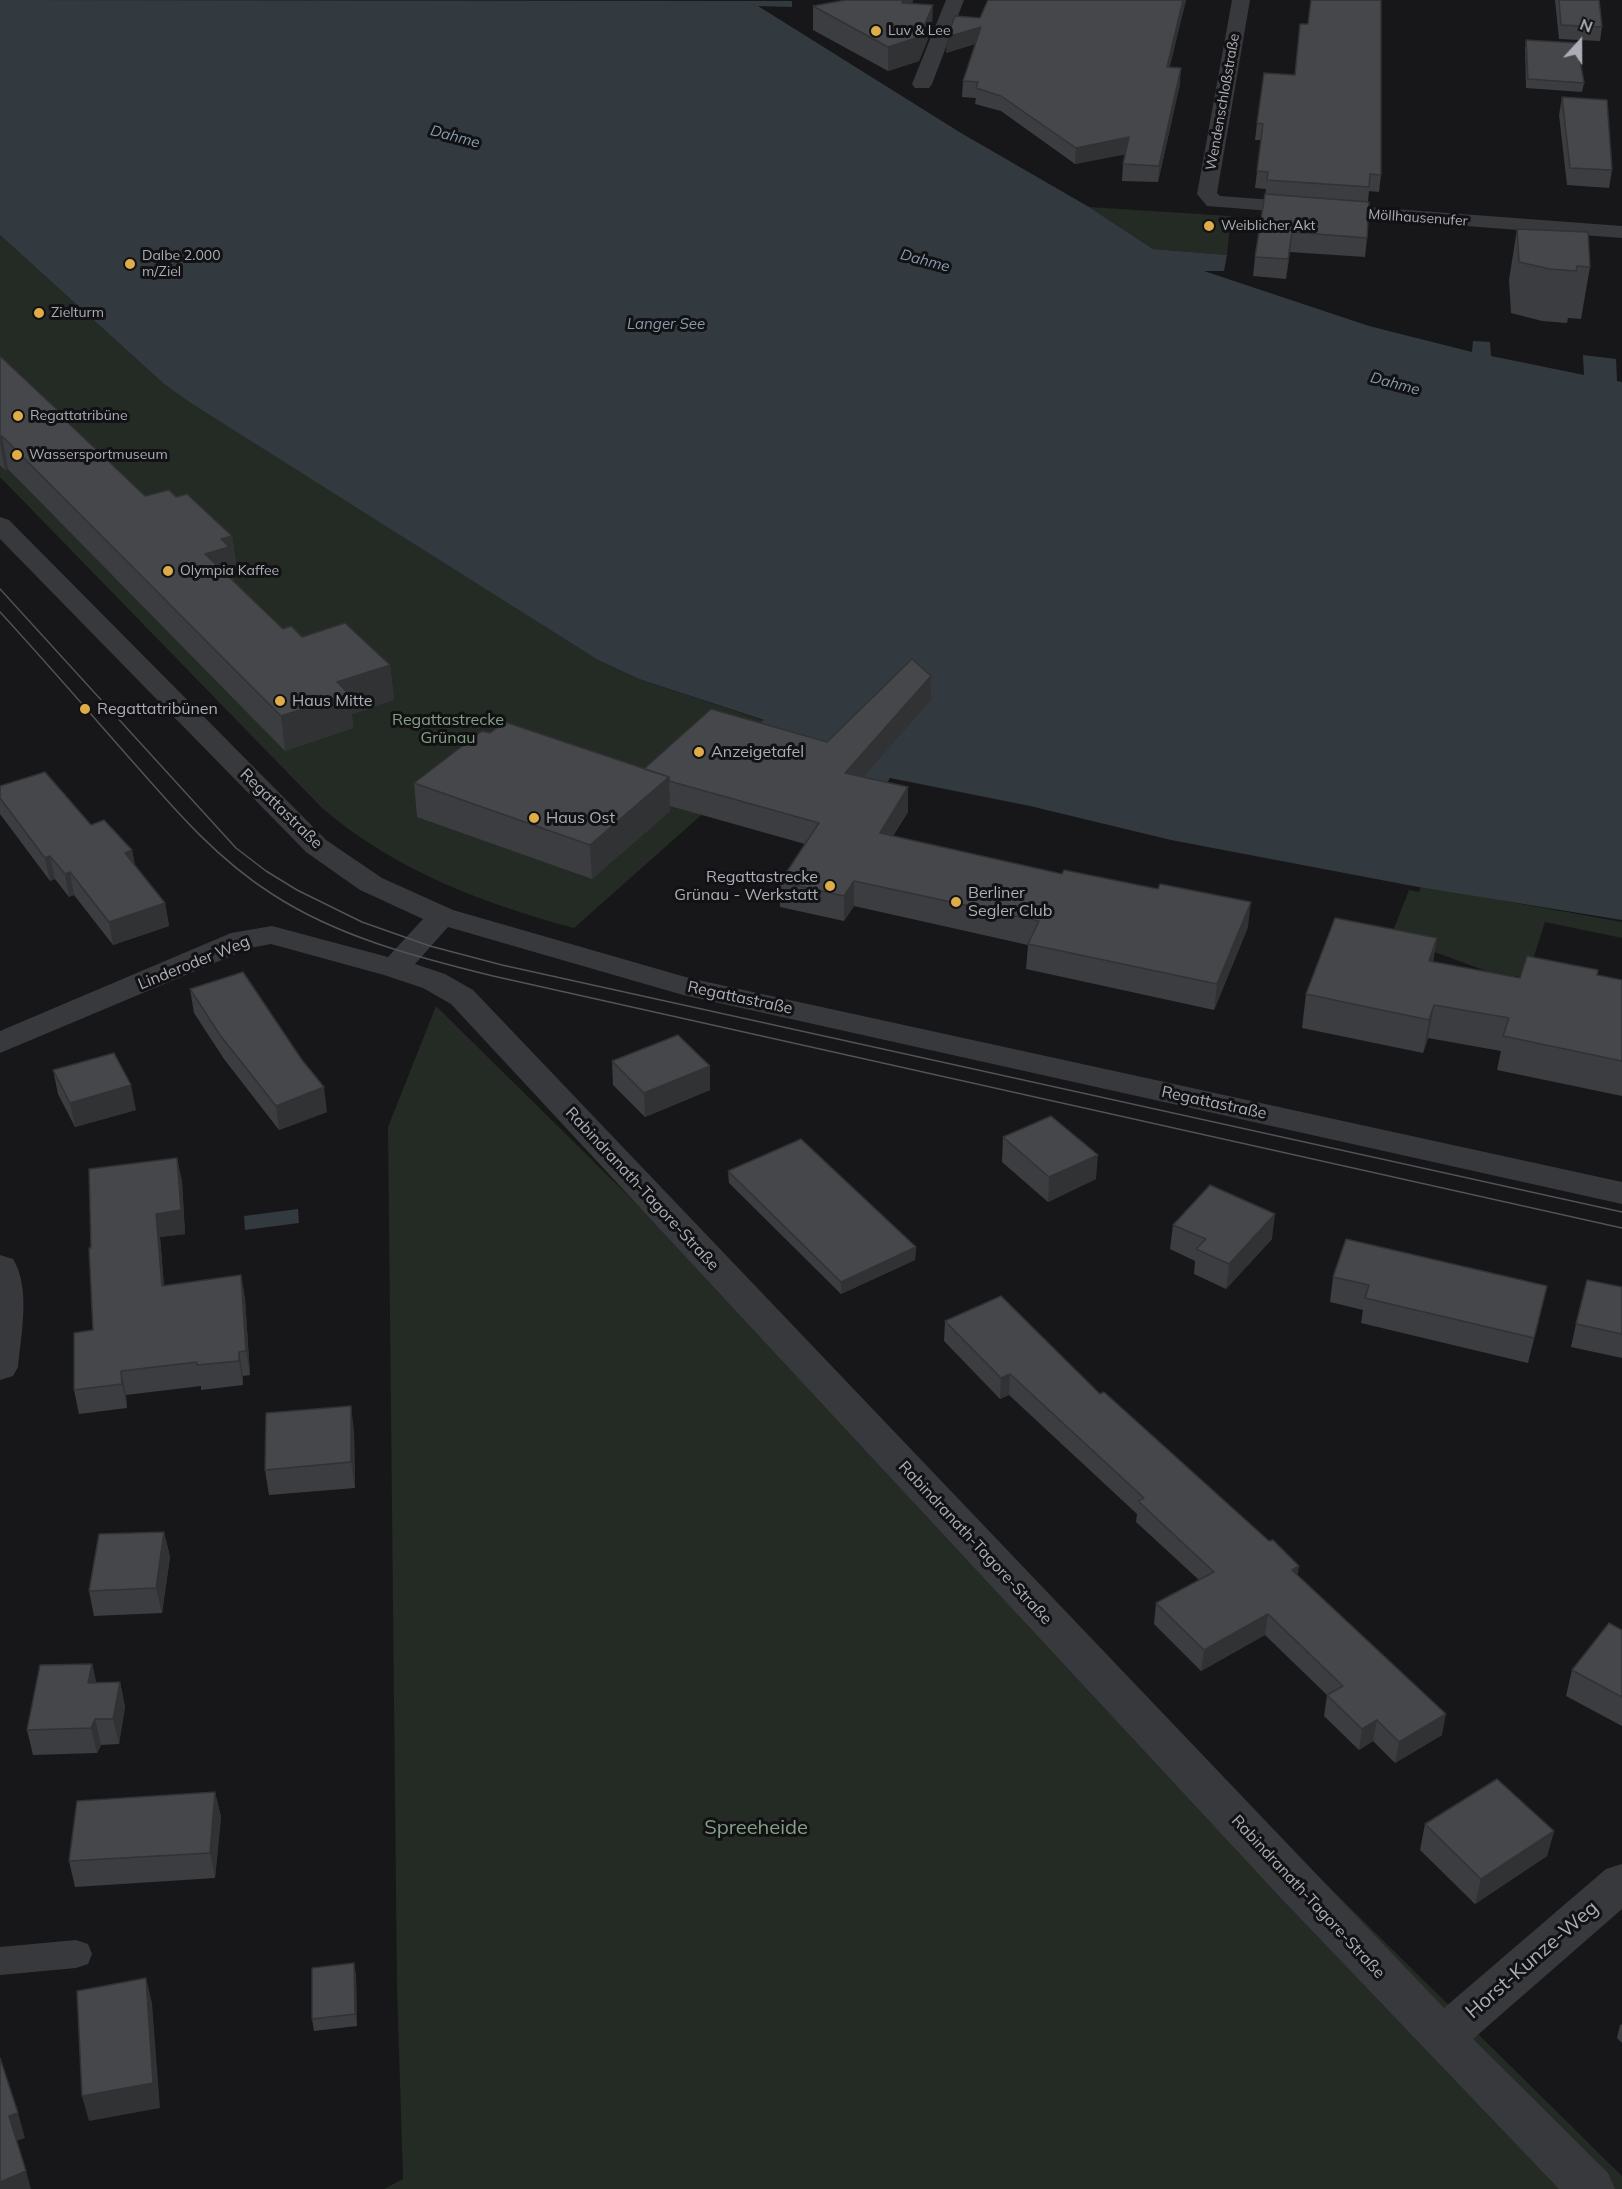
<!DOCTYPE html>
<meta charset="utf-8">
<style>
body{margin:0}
#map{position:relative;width:1622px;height:2189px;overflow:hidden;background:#171719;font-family:Mulish,sans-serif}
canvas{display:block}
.north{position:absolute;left:1550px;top:12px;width:60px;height:60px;-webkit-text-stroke:4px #121214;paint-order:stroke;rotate:21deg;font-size:16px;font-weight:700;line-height:24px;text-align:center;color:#abaeb7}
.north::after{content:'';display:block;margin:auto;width:21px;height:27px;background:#abaeb7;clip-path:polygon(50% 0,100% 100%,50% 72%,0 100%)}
</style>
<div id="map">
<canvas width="1622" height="2189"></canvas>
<div class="north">N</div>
</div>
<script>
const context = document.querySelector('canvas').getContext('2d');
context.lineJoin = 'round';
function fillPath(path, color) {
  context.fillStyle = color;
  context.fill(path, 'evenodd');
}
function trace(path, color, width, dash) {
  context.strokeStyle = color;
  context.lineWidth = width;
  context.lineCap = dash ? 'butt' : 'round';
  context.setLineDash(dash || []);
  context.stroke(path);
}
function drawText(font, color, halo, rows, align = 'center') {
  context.font = font + ' Mulish,sans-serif';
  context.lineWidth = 6;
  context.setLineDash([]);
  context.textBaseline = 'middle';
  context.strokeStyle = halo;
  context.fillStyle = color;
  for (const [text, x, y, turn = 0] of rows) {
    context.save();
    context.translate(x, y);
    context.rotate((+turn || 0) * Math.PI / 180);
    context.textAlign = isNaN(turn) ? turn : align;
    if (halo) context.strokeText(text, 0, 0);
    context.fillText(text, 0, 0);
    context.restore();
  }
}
const green = new Path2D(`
 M 1089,207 L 1231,216 L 1227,255 L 1153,249 Z
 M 0,235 L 164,384 L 598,660 L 639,679 L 765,721 L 769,755 L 574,928 C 484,904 394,870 322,808 L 0,477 Z
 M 1421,886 L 1622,922 L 1622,938 L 1545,922 L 1527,978 L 1489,972 L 1391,936 L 1409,890 L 1419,892 Z
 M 436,1006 L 1622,2176 L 1622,2189 L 384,2189 L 403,2179 L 397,1988 L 388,1127 Z`);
const water = new Path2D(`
 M 0,0 L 792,1 L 792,7 L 758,6 L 961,133 L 1089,207 L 1153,249 L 1227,255 L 1224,271 L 1204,271 L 1369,326 L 1472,352 L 1473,341 L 1490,342 L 1491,356 L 1584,375 L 1583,355 L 1616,359 L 1617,381 L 1622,382 L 1622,920 L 1413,886 L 1171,840 L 1030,806 L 890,778 L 885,786 L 860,782 L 864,776 L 735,746 L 764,720 L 639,679 L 598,660 L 191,403 L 164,384 L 0,235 Z
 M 298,1209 L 299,1223 L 245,1230 L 244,1216 Z`);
const service = new Path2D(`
 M 76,1940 L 88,1944 L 92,1954 L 88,1964 L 76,1968 L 0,1975 L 0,1947 Z`);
const minor = new Path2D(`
 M 946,0 L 964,0 L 932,84 L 929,88 L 915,88 L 912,84 Z
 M 1232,0 L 1250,0 L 1217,193 L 1220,196 L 1622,226 L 1622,238 L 1207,206 L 1197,194 Z
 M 0,517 L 9,520 L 326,840 L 382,878 L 453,910 L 689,978 L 1622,1182 L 1622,1204 L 683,995 L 448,927 L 415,964 L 445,974 L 473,990 L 1444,2008 L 1606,1869 L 1622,1864 L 1622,1909 L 1473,2039 L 1608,2173 L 1615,2189 L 1559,2189 L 1280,1897 L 451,1004 L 423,988 L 384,975 L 271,944 L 250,948 L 0,1053 L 0,1031 L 231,933 L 272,926 L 388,957 L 423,919 L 360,890 L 306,852 L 0,539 Z
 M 0,1255 L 13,1259 C 31,1288 21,1334 18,1367 L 13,1376 L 0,1380 Z`);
const tram = new Path2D(`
 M 0,589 L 236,848 L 266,871 L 297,890 L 362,922 L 430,946 L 502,965 L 1622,1212
 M 0,612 C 45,661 89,712 133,762 C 175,810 217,859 272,894 C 338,937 416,957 493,976 L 1622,1228`);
const wall = new Path2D(`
 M 846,0 L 913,0 L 912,4 L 932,29 L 919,61 L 888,71 L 813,30 L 813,6 Z
 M 988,0 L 1186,0 L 1169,67 L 1180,84 L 1158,182 L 1122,181 L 1123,164 L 1125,154 L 1075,164 L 1001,111 L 975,104 L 976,98 L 962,97 L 963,81 L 975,44 L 946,53 L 980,18 Z
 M 1555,0 L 1599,0 L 1602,27 L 1600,41 L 1559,39 Z
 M 1526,40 L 1584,83 L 1582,92 L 1526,88 L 1525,49 Z
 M 1295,75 L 1381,175 L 1379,192 L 1369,191 L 1368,201 L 1367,238 L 1365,257 L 1290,252 L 1286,279 L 1253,276 L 1255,257 L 1266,189 L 1255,188 L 1261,140 L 1255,140 L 1257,123 Z
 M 1562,97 L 1612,170 L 1609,188 L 1567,185 L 1559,115 Z
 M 1517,229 L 1590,267 L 1581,319 L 1568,318 L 1567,323 L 1542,321 L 1511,313 L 1509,280 Z
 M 0,356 L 67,422 L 145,496 L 176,497 L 232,536 L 237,569 L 232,570 L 233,581 L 283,629 L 302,637 L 390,665 L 394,700 L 352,714 L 353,728 L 285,751 L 8,469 L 5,470 L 0,465 Z
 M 931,700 L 863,777 L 908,812 L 893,836 L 1248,927 L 1214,1010 L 1026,969 L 1028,945 L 854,906 L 844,921 L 780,907 L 780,882 L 805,844 L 670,806 L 670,811 L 592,879 L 417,817 L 414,783 L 490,733 L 644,769 L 827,742 Z
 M 0,786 L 91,825 L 132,850 L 135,865 L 165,903 L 169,926 L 113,945 L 74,895 L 69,897 L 55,879 L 50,881 L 0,814 Z
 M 1437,938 L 1433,962 L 1520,978 L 1597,975 L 1622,980 L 1622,1096 L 1497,1070 L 1501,1051 L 1428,1038 L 1423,1053 L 1302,1028 L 1306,994 Z
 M 190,989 L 327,1112 L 279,1130 L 224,1059 L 194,1013 Z
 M 612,1061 L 710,1066 L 710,1090 L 645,1117 L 613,1085 Z
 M 53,1070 L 136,1110 L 75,1127 L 58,1094 Z
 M 1003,1137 L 1096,1179 L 1048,1202 L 1002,1162 Z
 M 177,1158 L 182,1182 L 185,1234 L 160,1237 L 164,1286 L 241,1275 L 245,1299 L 250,1375 L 243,1376 L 243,1385 L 201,1390 L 201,1386 L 126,1395 L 127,1408 L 79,1414 L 74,1390 L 93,1330 Z
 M 728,1171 L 916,1247 L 915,1260 L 841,1294 L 729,1183 Z
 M 1173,1225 L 1272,1239 L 1226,1289 L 1194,1274 L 1195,1261 L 1170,1249 Z
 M 1333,1277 L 1541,1311 L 1528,1363 L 1361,1323 L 1363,1310 L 1330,1302 Z
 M 1622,1287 L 1622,1358 L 1571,1347 L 1576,1324 Z
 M 945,1321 L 1100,1394 L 1297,1575 L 1442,1735 L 1395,1763 L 1373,1741 L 1359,1750 L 1324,1716 L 1327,1695 L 1265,1635 L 1201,1671 L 1154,1624 L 1156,1603 L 1199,1580 L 1136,1522 L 1137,1514 L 1009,1395 L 1000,1399 L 944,1341 Z
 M 354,1431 L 355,1488 L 269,1495 L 265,1470 Z
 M 164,1532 L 170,1557 L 162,1613 L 94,1616 L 89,1591 Z
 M 1622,1630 L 1622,1726 L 1566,1696 L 1572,1670 Z
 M 92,1664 L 96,1683 L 120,1682 L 125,1707 L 119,1744 L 101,1745 L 97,1753 L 33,1755 L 27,1730 Z
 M 215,1792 L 221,1817 L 215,1878 L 75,1887 L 69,1861 Z
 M 1425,1824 L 1554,1831 L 1547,1856 L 1475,1904 L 1420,1850 Z
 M 354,1963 L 356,1976 L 357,2026 L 314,2031 L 312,2019 Z
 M 1622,2024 L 1622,2043 L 1617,2038 L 1620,2025 Z`);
const shadedWall = new Path2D(`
 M 903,0 L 913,0 L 902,26 L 902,3 Z
 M 1183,0 L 1186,0 L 1166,83 L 1167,67 Z
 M 933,5 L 932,29 L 919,61 L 888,71 L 888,47 Z
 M 981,27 L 980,42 L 946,53 L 947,37 Z
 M 1181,68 L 1180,84 L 1158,182 L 1159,166 Z
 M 1129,137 L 1128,154 L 1075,164 L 1076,148 Z
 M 1292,232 L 1290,252 L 1286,279 L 1288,259 Z
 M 2,436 L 8,469 L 5,470 L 0,443 L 0,437 Z
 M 232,536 L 237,569 L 232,570 L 234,581 L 210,588 L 205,554 L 221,539 Z
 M 390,665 L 394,700 L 352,714 L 353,728 L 285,751 L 281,716 L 337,682 Z
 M 931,676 L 931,700 L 845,798 L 845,773 Z
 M 669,777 L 670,811 L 592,879 L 590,845 Z
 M 908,787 L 908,812 L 879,858 L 880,833 Z
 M 132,850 L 136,874 L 125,853 Z
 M 50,856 L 55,879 L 50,881 L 45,858 Z
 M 70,872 L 74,895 L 69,897 L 65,874 Z
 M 854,881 L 854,906 L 844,921 L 844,896 Z
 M 1251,902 L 1248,927 L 1214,1010 L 1217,984 Z
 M 165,903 L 169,926 L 113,945 L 109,922 Z
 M 1437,938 L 1431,971 L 1429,961 Z
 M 1434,1005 L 1428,1038 L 1423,1053 L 1429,1020 Z
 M 710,1066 L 710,1090 L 645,1117 L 644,1093 Z
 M 131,1085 L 136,1110 L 75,1127 L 70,1103 Z
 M 324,1087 L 327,1112 L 279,1130 L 276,1106 Z
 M 1098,1155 L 1096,1179 L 1048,1202 L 1049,1177 Z
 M 177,1158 L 182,1182 L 185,1234 L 160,1237 L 166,1310 L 162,1286 L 156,1214 Z
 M 1275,1214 L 1272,1239 L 1226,1289 L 1229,1264 Z
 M 916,1247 L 915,1260 L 841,1294 L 841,1282 Z
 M 241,1275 L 245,1299 L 250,1375 L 246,1351 Z
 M 239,1352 L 243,1376 L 243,1385 L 239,1361 Z
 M 121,1371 L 126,1395 L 127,1408 L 122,1384 Z
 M 1010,1374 L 1009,1395 L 1000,1399 L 1001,1378 Z
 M 351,1406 L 354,1431 L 355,1488 L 351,1462 Z
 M 164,1532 L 170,1557 L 162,1613 L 156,1588 Z
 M 1299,1566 L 1296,1586 L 1292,1570 Z
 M 1268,1614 L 1265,1635 L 1201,1671 L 1204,1650 Z
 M 92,1664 L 98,1689 L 88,1683 Z
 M 120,1682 L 125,1707 L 119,1744 L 113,1719 Z
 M 1446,1714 L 1442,1735 L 1395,1763 L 1399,1742 Z
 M 95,1719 L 101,1745 L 97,1753 L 91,1728 Z
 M 1377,1720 L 1373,1741 L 1359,1750 L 1362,1729 Z
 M 215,1792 L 221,1817 L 215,1878 L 210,1853 Z
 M 1554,1831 L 1547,1856 L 1475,1904 L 1481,1879 Z
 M 354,1963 L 356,1976 L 357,2026 L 355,2014 Z
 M 146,1978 L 152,2003 L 160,2108 L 89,2121 L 82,2096 Z
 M 18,2113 L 25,2138 L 16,2141 L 9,2116 Z
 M 26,2171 L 31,2189 L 0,2189 L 0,2182 Z`);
const building = new Path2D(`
 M 846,0 L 903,0 L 902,3 L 933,5 L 919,37 L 888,47 L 813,6 Z
 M 988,0 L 1183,0 L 1167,67 L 1181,68 L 1159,166 L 1123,164 L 1129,137 L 1076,148 L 1001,96 L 976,88 L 978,82 L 963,81 L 981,27 L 947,37 L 955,16 L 980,18 Z
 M 1311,0 L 1381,0 L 1381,175 L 1370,174 L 1369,187 L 1267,180 L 1268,172 L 1257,171 L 1263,124 L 1257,123 L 1264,73 L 1295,75 L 1300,24 L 1308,24 Z
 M 1559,0 L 1599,0 L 1602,27 L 1561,25 Z
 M 1526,40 L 1577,43 L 1584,83 L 1528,79 Z
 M 1562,97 L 1607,100 L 1612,170 L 1570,168 Z
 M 1265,194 L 1369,202 L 1367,238 L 1292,232 L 1288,259 L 1255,257 Z
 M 1517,229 L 1588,232 L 1590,267 L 1577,266 L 1576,271 L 1550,269 L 1519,262 Z
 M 0,356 L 66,418 L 64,419 L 145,496 L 169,490 L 176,497 L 187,494 L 232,536 L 221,539 L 229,547 L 205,554 L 283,629 L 291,626 L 302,637 L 345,623 L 390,665 L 337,682 L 349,694 L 281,716 L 2,436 L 0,437 Z
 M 912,659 L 931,676 L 845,773 L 908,787 L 880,833 L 1062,874 L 1064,870 L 1158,889 L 1160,884 L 1251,902 L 1217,984 L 1028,944 L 1039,921 L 854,881 L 844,896 L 780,882 L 819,823 L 669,781 L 669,777 L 644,769 L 711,709 L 827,742 Z
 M 505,722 L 669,777 L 590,845 L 414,783 L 482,731 L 490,733 Z
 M 45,772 L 91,825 L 104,820 L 132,850 L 125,853 L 165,903 L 109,922 L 70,872 L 65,874 L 50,856 L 45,858 L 0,798 L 0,786 Z
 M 1335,918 L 1437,938 L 1429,961 L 1520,978 L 1527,956 L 1598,970 L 1597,975 L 1622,980 L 1622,1061 L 1503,1036 L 1509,1018 L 1434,1005 L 1429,1020 L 1306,994 Z
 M 243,972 L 302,1060 L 324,1087 L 276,1106 L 220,1035 L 190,989 Z
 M 678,1035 L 710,1066 L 644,1093 L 612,1061 Z
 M 114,1053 L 131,1085 L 70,1103 L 53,1070 Z
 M 1051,1116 L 1098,1155 L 1049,1177 L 1003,1137 Z
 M 801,1139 L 916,1247 L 841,1282 L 728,1171 Z
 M 177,1158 L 181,1210 L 156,1214 L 162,1286 L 241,1275 L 246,1351 L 239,1352 L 239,1361 L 197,1365 L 197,1362 L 121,1371 L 122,1384 L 74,1390 L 74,1333 L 93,1330 L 89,1248 L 91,1248 L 89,1169 Z
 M 1210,1185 L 1275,1214 L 1229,1264 L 1196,1249 L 1206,1239 L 1173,1225 Z
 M 1346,1239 L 1547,1286 L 1534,1338 L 1365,1298 L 1369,1285 L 1333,1277 Z
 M 1587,1280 L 1622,1287 L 1622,1334 L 1576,1324 Z
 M 1001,1296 L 1100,1394 L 1104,1392 L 1269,1541 L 1273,1540 L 1299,1566 L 1292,1570 L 1446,1714 L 1399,1742 L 1377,1720 L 1362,1729 L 1327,1695 L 1343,1686 L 1268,1614 L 1204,1650 L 1156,1603 L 1214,1572 L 1138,1501 L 1144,1498 L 1010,1374 L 1001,1378 L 945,1321 Z
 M 351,1406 L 351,1462 L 265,1470 L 266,1413 Z
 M 164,1532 L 156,1588 L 89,1591 L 99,1534 Z
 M 1609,1623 L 1622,1630 L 1622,1697 L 1572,1670 Z
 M 92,1664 L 88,1683 L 120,1682 L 113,1719 L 95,1719 L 91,1728 L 27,1730 L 40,1665 Z
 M 1497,1779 L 1554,1831 L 1481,1879 L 1425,1824 Z
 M 215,1792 L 210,1853 L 69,1861 L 77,1801 Z
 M 354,1963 L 355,2014 L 312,2019 L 312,1968 Z
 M 146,1978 L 153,2083 L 82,2096 L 77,1991 Z
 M 0,2058 L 18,2113 L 9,2116 L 26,2171 L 0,2182 Z`);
const markers = [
 [876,31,6,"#dead4a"],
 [1209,226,6,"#dead4a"],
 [130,264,6,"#dead4a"],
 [39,313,6,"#dead4a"],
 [18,416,6,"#dead4a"],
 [17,455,6,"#dead4a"],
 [168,571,6,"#dead4a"],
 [280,701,6,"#dead4a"],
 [85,709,6,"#dead4a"],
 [699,752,6,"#dead4a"],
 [534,818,6,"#dead4a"],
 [830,886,6,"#dead4a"],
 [956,902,6,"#dead4a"]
];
const farPoinames = [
 ["Luv & Lee",888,31],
 ["Weiblicher Akt",1221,226],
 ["Dalbe 2.000",142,256],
 ["m/Ziel",142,272],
 ["Zielturm",51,313],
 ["Regattatribüne",30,416],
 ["Wassersportmuseum",29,455],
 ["Olympia Kaffee",180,571]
];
const farStreetnames = [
 ["Wendenschloßstraße",1223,102,-80],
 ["Möllhausenufer",1418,218,4]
];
const farWaternames = [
 ["Dahme",455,137,15],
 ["Dahme",925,261,15],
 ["Langer See",666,324],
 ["Dahme",1395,384,15]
];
const poiNames = [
 ["Haus Mitte",292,701],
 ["Regattatribünen",97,709],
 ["Anzeigetafel",711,752],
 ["Haus Ost",546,818],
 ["Regattastrecke",818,877,"right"],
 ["Grünau - Werkstatt",818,895,"right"],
 ["Berliner",968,893],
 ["Segler Club",968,911]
];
const parkNames = [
 ["Regattastrecke",448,720],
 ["Grünau",448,738]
];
const streetNames = [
 ["Regattastraße",281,809,44],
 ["Linderoder Weg",194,963,-22],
 ["Regattastraße",740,998,12],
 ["Regattastraße",1214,1103,12],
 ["Rabindranath-Tagore-Straße",642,1189,47],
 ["Rabindranath-Tagore-Straße",975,1543,47],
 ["Rabindranath-Tagore-Straße",1308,1897,47]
];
const nearParknames = [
 ["Spreeheide",756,1828]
];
const nearStreetnames = [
 ["Horst-Kunze-Weg",1532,1960,-41]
];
fillPath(green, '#242a24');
fillPath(water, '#323a40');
fillPath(service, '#38393d');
fillPath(minor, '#38393d');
trace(tram, '#525358', 1.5);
fillPath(wall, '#3c3d40');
fillPath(shadedWall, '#313234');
fillPath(building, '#46474b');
trace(building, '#313234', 1.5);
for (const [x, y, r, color] of markers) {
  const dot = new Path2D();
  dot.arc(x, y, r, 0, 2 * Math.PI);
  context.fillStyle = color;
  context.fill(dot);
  trace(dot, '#121214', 2);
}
drawText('14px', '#abaeb7', '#121214', farPoinames, 'left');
drawText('14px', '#abaeb7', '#121214', farStreetnames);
drawText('italic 15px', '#869bae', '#121214', farWaternames);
drawText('16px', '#abaeb7', '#121214', poiNames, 'left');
drawText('16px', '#84a086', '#121214', parkNames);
drawText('16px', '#abaeb7', '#121214', streetNames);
drawText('20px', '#84a086', '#121214', nearParknames);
drawText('20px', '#abaeb7', '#121214', nearStreetnames);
</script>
